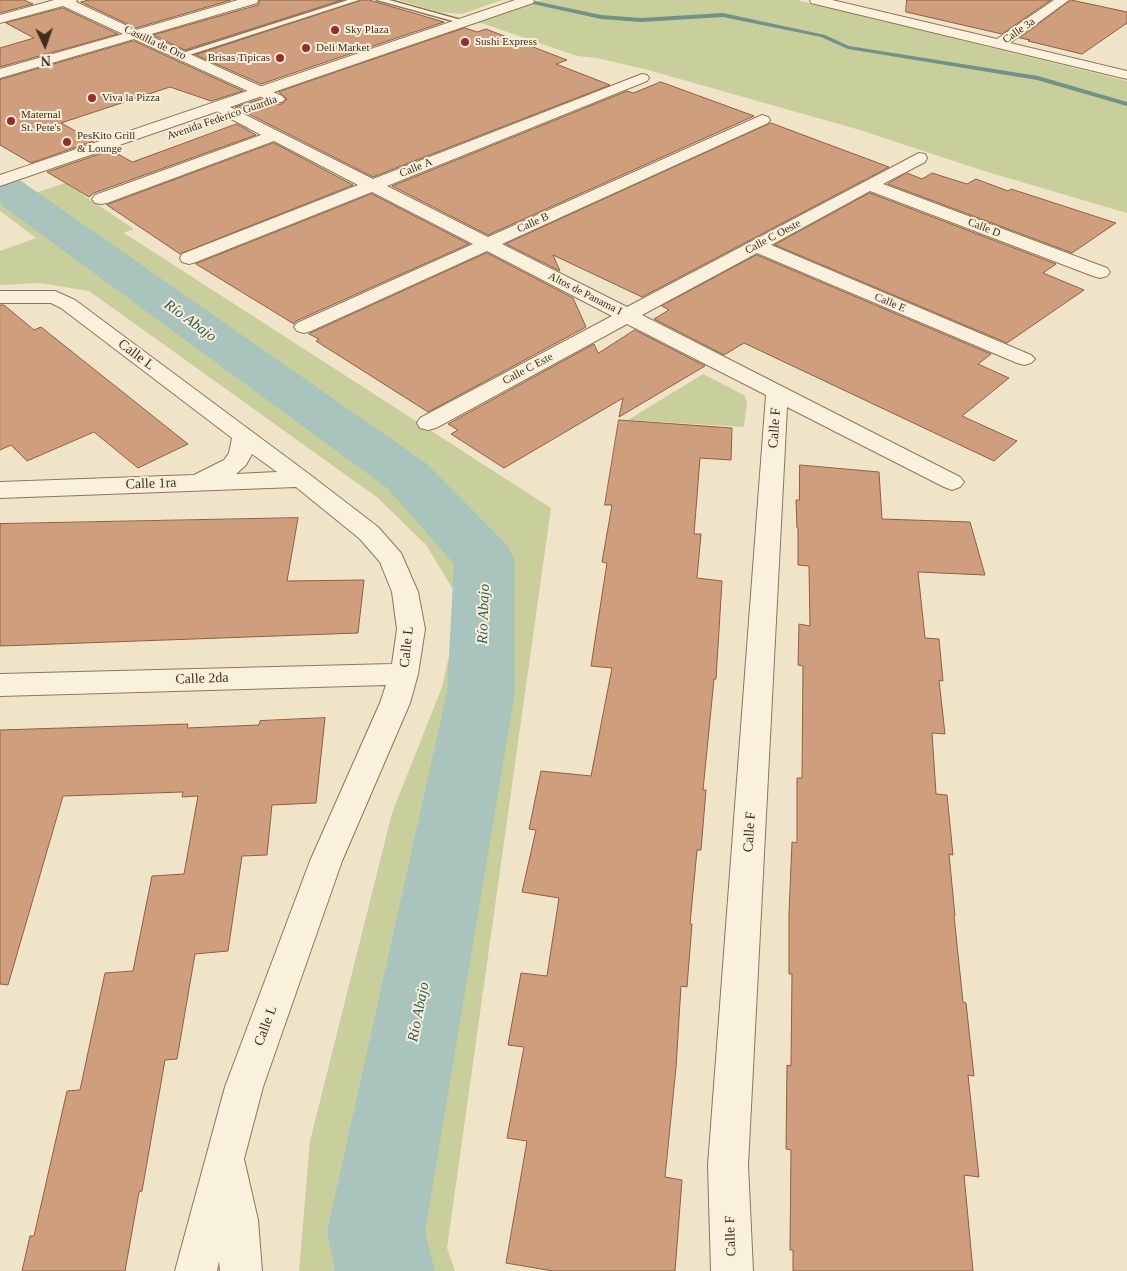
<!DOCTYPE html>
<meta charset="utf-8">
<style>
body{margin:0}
#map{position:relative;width:1127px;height:1271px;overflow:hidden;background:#f0e4c8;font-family:Georgia,serif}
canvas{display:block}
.north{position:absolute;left:20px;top:20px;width:50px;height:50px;-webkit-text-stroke:4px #f7eed8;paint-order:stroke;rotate:177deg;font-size:14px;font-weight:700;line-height:20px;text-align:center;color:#3d2e20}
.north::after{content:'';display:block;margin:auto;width:18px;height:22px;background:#3d2e20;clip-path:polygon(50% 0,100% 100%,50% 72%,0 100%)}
</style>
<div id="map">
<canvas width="1127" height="1271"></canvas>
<div class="north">N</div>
</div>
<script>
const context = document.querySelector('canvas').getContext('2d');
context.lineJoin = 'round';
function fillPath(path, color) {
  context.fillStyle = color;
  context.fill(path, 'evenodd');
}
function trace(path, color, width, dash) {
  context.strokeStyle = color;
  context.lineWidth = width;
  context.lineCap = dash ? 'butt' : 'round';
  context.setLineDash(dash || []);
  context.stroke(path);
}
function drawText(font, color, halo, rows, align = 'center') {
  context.font = font + ' Georgia,serif';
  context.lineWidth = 4;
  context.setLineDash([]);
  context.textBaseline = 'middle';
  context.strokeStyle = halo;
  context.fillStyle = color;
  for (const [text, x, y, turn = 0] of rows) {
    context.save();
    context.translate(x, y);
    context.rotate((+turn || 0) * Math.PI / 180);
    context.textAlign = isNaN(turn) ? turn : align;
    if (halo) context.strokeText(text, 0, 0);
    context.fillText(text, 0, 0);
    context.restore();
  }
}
const green = new Path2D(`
 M 398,0 L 502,0 L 462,14 L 440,12 Z
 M 542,0 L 797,0 L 1127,81 L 1127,213 L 984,171 L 860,130 L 648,70 L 597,58 L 577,56 L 478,22 Z
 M 65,183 L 134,229 L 124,233 L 551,508 L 447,1248 L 455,1271 L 299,1271 L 310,1141 L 392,813 L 442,687 L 453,638 L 454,591 L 426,545 L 378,498 L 89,291 L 39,283 L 0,285 L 0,251 L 36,238 L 0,211 L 0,205 Z
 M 703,374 L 744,395 L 747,402 L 744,427 L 628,420 Z`);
const stream = new Path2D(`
 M 535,1 L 601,15 L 641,18 L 723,13 L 825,35 L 849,46 L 1038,76 L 1127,102 L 1127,106 L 1037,80 L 848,49 L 821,37 L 723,17 L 641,22 L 601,19 L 533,4 Z`);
const river = new Path2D(`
 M 0,173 L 14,176 L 427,464 L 507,545 L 515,560 L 515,692 L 425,1232 L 435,1271 L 335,1271 L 327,1232 L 447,692 L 454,564 L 387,488 L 0,204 Z`);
const building = new Path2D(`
 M 0,0 L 24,0 L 33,4 L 0,13 Z
 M 90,0 L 231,0 L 136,28 L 81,2 Z
 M 260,0 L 342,0 L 185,50 L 153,35 L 258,5 Z
 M 361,0 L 369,0 L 444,22 L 261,84 L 196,55 Z
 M 907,0 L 1051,0 L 1002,34 L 906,12 Z
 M 1071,0 L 1127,12 L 1127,23 L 1082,54 L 1028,41 L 1030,40 L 1020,38 Z
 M 63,8 L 118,34 L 0,67 L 0,48 L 34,38 L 6,23 Z
 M 465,28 L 477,32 L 486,29 L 567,60 L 556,64 L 610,85 L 373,177 L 235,107 L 260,99 L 271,104 L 282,104 L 287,99 L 279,92 Z
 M 134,41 L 243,91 L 211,101 L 170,87 L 61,123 L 94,141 L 31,163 L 0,145 L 0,80 Z
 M 661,82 L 754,116 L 488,235 L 392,186 L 627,91 L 633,93 Z
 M 771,123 L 889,167 L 642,297 L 553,255 L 560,271 L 506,244 Z
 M 237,124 L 256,135 L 94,193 L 89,197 L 47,172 L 111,150 L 132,162 Z
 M 274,143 L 353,185 L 180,254 L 107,205 Z
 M 907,173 L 922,179 L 932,173 L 967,184 L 976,179 L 1008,191 L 1011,189 L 1116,223 L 1072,253 L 888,184 Z
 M 870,193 L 1056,264 L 1043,273 L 1084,290 L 1007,343 L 775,245 Z
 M 372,194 L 469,244 L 296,321 L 294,324 L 196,264 Z
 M 487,253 L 573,298 L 586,327 L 428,412 L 316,341 L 319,339 L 309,334 Z
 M 757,255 L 991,354 L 978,364 L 1009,378 L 962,416 L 1017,441 L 994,461 L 744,343 L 724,355 L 654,319 L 669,310 L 662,306 Z
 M 0,305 L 4,305 L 34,330 L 41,327 L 188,444 L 138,468 L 94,432 L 27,461 L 11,445 L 0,450 Z
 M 635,330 L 705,366 L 619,417 L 623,398 L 504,468 L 451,434 L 458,430 L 448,424 L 594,344 L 598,353 Z
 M 619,420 L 732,428 L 731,460 L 700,458 L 694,534 L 701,534 L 697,578 L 722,581 L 716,679 L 714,679 L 703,790 L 706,790 L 701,850 L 697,850 L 690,924 L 692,924 L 687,987 L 681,986 L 676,1067 L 665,1177 L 682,1180 L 675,1271 L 553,1271 L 506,1263 L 527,1141 L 507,1138 L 524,1047 L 508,1045 L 521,973 L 547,976 L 559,898 L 522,892 L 536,830 L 529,829 L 541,771 L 591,776 L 612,668 L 591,666 L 607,563 L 602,562 L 612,505 L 605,505 Z
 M 800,465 L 879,472 L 882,519 L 970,522 L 985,575 L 918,572 L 925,638 L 939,639 L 943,681 L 939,680 L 945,734 L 932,733 L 936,794 L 947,795 L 953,855 L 949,854 L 955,916 L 954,916 L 963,1002 L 966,1003 L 974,1076 L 968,1075 L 979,1177 L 964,1175 L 973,1271 L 793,1271 L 793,1250 L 790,1250 L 791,1150 L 786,1149 L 787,1065 L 791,1066 L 792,974 L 789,974 L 789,914 L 792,842 L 797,843 L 797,778 L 802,778 L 803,666 L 798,665 L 799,624 L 810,626 L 809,566 L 798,565 L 798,528 L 797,528 L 796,500 L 799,500 Z
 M 298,518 L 287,581 L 364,580 L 358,633 L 0,646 L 0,524 Z
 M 325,718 L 316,803 L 272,805 L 267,855 L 242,856 L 228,951 L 195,954 L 177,1059 L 165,1060 L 142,1191 L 139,1192 L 125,1271 L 22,1271 L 30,1236 L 34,1236 L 67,1091 L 80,1090 L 105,973 L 133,971 L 152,876 L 184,874 L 198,796 L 182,797 L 183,792 L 63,796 L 8,985 L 0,984 L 0,730 L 188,724 L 187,728 L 259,725 L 260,721 Z`);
const service = new Path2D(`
 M 348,0 L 359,0 L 183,57 L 176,55 Z
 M 377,0 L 389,0 L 468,22 L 464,24 Z`);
const minor = new Path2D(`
 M 77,0 L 76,2 L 136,30 L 238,0 L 258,0 L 257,3 L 148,35 L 282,96 L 285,99 L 282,102 L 272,102 L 134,39 L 0,78 L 0,69 L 123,34 L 63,6 L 0,23 L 0,15 L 54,0 Z
 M 810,0 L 832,0 L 997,39 L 1054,0 L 1069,0 L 1010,43 L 1127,71 L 1127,79 L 811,3 Z
 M 642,74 L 647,75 L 649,78 L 647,81 L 387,186 L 488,237 L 762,115 L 768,117 L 770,120 L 768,123 L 502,244 L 627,307 L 919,153 L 925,154 L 927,158 L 925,162 L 883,184 L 1107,268 L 1110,272 L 1107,276 L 1100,278 L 1093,276 L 870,191 L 771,245 L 1031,355 L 1035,359 L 1031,363 L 1024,365 L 1017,363 L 757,253 L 642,315 L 960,477 L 964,482 L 960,487 L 952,490 L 944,487 L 787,407 L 748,1165 L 753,1271 L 711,1271 L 708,1165 L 766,395 L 627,324 L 436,428 L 428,430 L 420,428 L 417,423 L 420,418 L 612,316 L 487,251 L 311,331 L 304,333 L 297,331 L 294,327 L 297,323 L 473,244 L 372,192 L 196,262 L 189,264 L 182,262 L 180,258 L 182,254 L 358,185 L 274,141 L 107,203 L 101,204 L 95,203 L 92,199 L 95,195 L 261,135 L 213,109 L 210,106 L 213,103 L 218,101 L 373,179 Z
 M 0,291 L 55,291 L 75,300 L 309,474 L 378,527 L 401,553 L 418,592 L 425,629 L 418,674 L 410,703 L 342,861 L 263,1087 L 244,1159 L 258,1220 L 262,1271 L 220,1271 L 219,1261 L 217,1271 L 175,1271 L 225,1087 L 310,861 L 380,703 L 386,685 L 0,696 L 0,674 L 392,664 L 397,629 L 392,592 L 380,562 L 360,539 L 296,487 L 0,498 L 0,482 L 194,475 L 224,460 L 229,453 L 232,438 L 61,308 L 51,303 L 0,303 ZM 252,454 L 277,472 L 236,474 L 246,465 Z`);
const tertiary = new Path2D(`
 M 515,0 L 534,0 L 533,3 L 0,186 L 0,175 Z`);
const markers = [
 [335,30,5,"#9e2a2b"],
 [465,42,5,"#9e2a2b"],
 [306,48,5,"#9e2a2b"],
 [280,58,5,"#9e2a2b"],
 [92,98,5,"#9e2a2b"],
 [11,121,5,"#9e2a2b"],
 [67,142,5,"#9e2a2b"]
];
const farPoinames = [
 ["Sky Plaza",345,30],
 ["Sushi Express",475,42],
 ["Deli Market",316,48],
 ["Brisas Tipicas",270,58,"right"],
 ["Viva la Pizza",102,98],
 ["Maternal",21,115],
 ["St. Pete's",21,128],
 ["PesKito Grill",77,136],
 ["& Lounge",77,149]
];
const farStreetnames = [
 ["Calle 3a",1019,31,-35],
 ["Castilla de Oro",155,43,25],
 ["Avenida Federico Guardia",222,118,-19],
 ["Calle A",416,168,-22],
 ["Calle B",533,223,-24],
 ["Calle D",984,228,21],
 ["Calle C Oeste",773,237,-28],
 ["Altos de Panama I",585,294,27],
 ["Calle E",890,303,23],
 ["Calle C Este",528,369,-28]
];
const streetNames = [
 ["Calle L",136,355,37],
 ["Calle F",775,428,-86],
 ["Calle 1ra",151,484,-2],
 ["Calle L",407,647,-84],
 ["Calle 2da",202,679,-2],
 ["Calle F",750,832,-86],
 ["Calle L",266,1026,-70],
 ["Calle F",731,1236,-92]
];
const waterNames = [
 ["Río Abajo",190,321,36],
 ["Río Abajo",484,614,-88],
 ["Río Abajo",419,1012,-79]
];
fillPath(green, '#c9cf9b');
fillPath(stream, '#6f938a');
fillPath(river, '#a9c4bc');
fillPath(building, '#cf9f7d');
trace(building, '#8d5f41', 1);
trace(service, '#8d765c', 3);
trace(minor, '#8d765c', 2);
trace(tertiary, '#8d765c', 2);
fillPath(service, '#faf1dc');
fillPath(minor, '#faf1dc');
fillPath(tertiary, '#faf1dc');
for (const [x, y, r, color] of markers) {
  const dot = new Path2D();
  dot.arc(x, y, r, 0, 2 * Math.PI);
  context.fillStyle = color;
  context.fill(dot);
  trace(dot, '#f7eed8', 2);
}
drawText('11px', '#3d2e20', '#f7eed8', farPoinames, 'left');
drawText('11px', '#3d2e20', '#f7eed8', farStreetnames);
drawText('14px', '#3d2e20', '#f7eed8', streetNames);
drawText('italic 15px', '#2f5d5a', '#f7eed8', waterNames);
</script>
